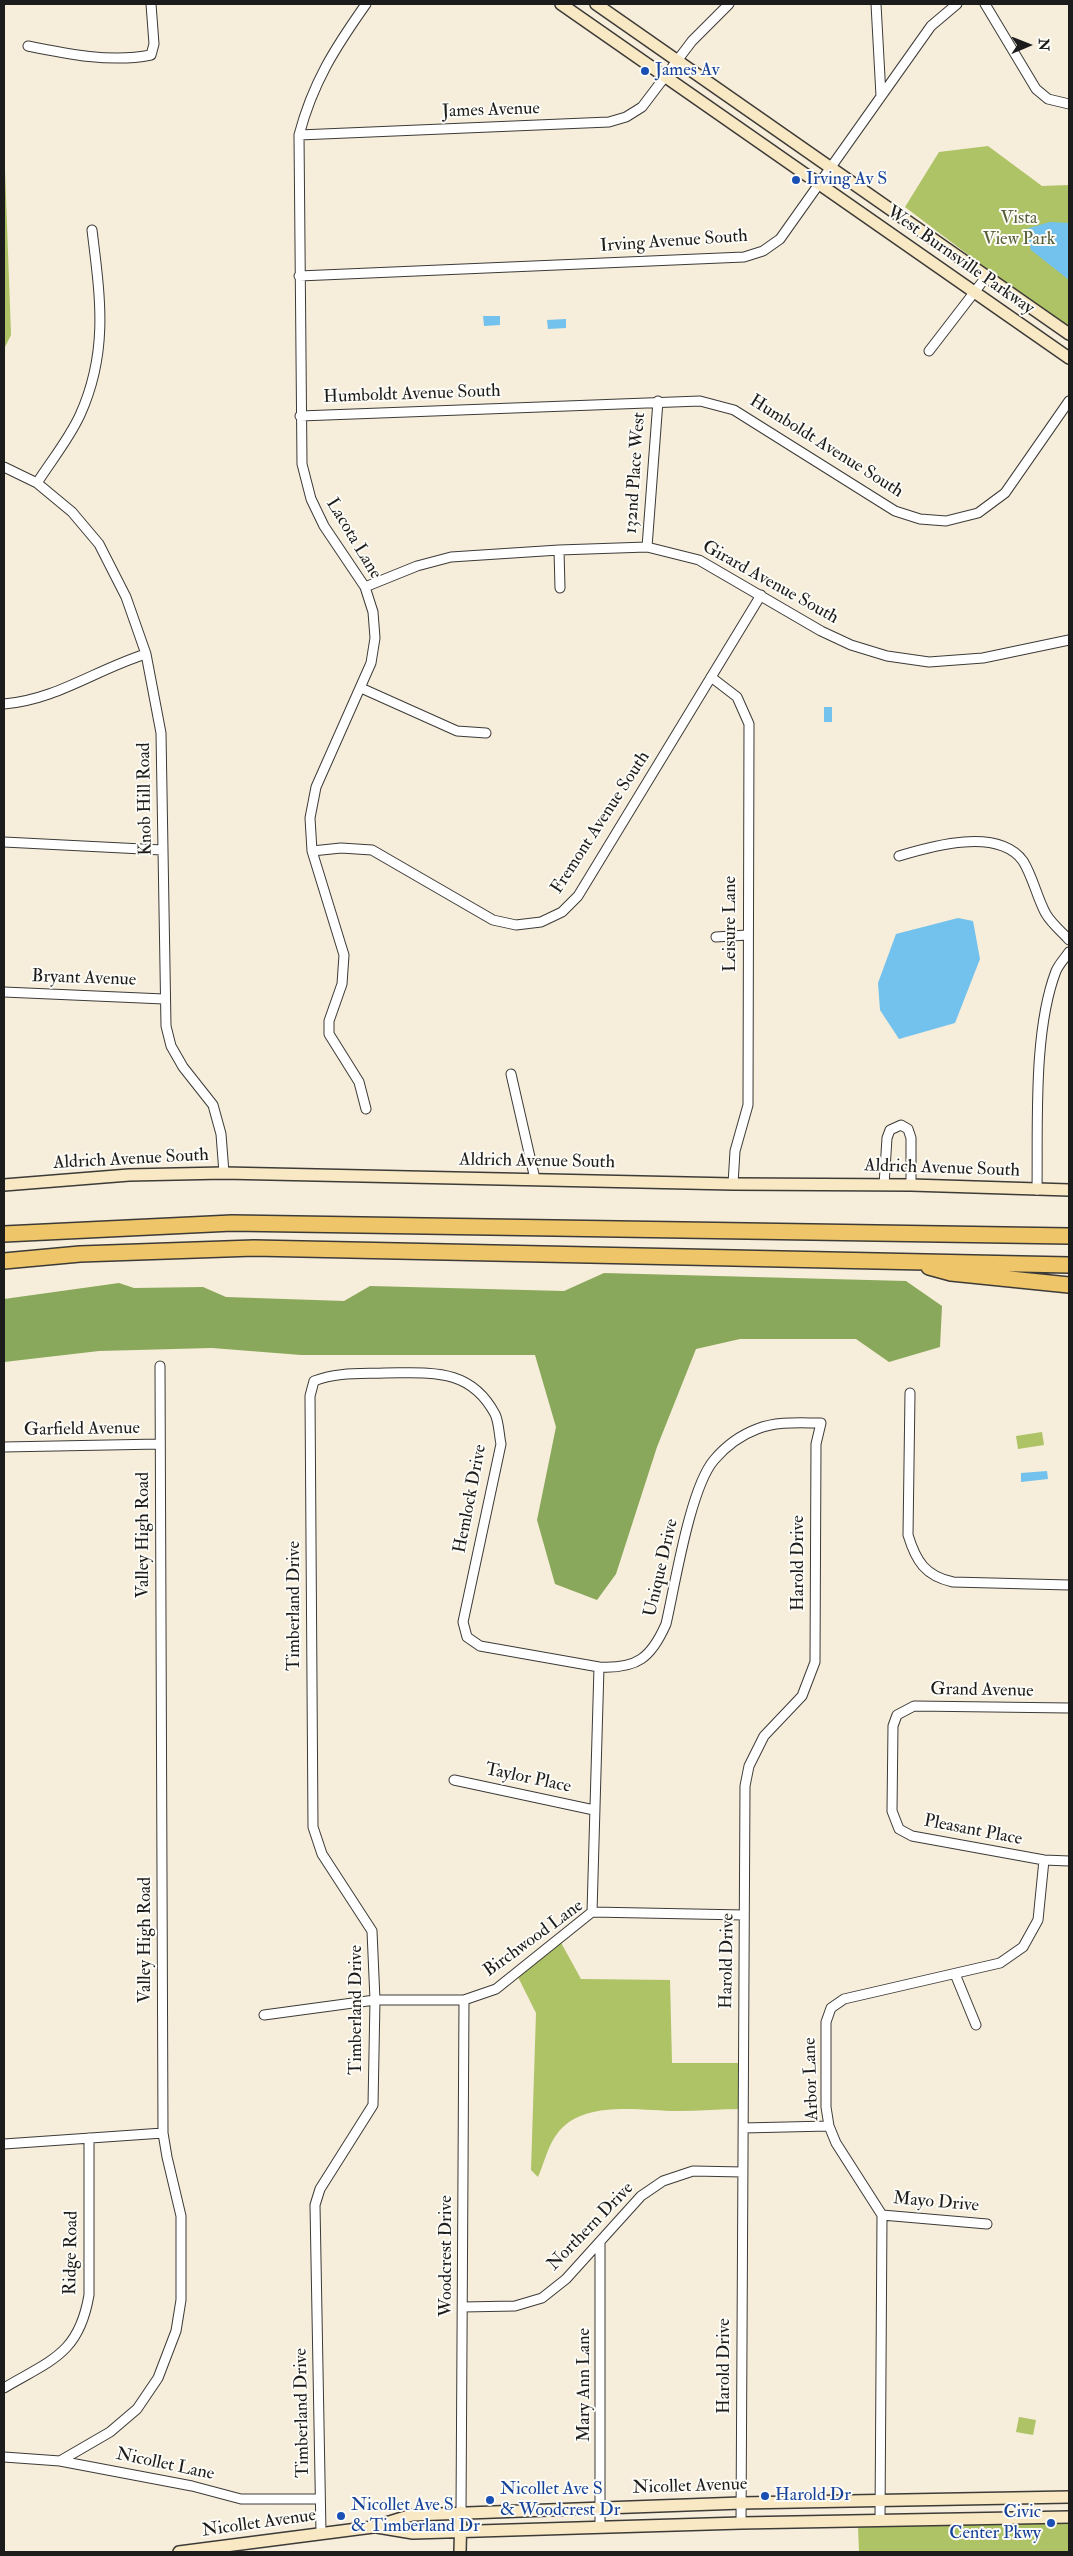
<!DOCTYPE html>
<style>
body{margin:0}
#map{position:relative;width:1073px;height:2556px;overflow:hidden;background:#f6edda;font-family:"IM FELL Double Pica",serif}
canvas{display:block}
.frame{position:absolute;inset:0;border:5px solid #1c1c1c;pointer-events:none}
.north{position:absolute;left:1003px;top:20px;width:50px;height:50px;-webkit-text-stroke:4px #fdfcf7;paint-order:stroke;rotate:89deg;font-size:14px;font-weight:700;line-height:20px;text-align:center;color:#1c1c1c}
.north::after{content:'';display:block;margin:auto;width:18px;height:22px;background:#1c1c1c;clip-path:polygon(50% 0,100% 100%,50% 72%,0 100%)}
</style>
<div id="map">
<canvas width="1073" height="2556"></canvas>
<div class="frame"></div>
<div class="north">N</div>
</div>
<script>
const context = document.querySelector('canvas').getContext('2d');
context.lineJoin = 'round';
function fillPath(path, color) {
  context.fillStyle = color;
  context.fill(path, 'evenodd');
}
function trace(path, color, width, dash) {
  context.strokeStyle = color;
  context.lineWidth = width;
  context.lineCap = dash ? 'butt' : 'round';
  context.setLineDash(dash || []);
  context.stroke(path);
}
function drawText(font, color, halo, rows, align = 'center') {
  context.font = font + ' "IM FELL Double Pica",serif';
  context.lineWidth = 4;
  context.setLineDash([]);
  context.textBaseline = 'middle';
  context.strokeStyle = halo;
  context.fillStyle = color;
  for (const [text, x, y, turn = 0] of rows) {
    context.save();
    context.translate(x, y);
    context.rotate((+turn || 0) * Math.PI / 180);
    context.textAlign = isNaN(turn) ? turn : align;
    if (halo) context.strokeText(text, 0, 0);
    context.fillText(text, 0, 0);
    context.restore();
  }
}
const green = new Path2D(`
 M 4,142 L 11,335 L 4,349 Z
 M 988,146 L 1042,186 L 1069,185 L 1069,331 L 905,207 L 939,152 Z
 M 1042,1432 L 1044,1445 L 1018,1449 L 1016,1436 Z
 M 559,1939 L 581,1979 L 670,1980 L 672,2063 L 743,2063 L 743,2109 C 721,2109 699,2111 677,2111 C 641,2111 582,2099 557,2134 C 548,2145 544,2164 538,2177 L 531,2170 L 536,2013 L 516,1973 Z
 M 1019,2417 L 1036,2420 L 1033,2435 L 1016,2432 Z
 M 1069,2523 L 1069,2552 L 859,2552 L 858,2527 Z`);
const forest = new Path2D(`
 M 604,1273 L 906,1281 L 942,1306 L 940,1347 L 889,1362 L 856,1339 L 740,1339 L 696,1349 L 657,1447 L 616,1574 L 597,1600 L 555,1584 L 537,1520 L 556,1427 L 535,1355 L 301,1355 L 212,1348 L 99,1351 L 4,1362 L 4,1299 L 119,1283 L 134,1288 L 203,1287 L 226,1297 L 344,1301 L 370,1286 L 564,1291 Z`);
const water = new Path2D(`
 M 1050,222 L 1069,223 L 1069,280 L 1031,250 L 1026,229 Z
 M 483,316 L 500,316 L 500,325 L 484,326 Z
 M 566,319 L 566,328 L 548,329 L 547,320 Z
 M 824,707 L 832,707 L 832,722 L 824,722 Z
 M 958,918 L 973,921 L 980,959 L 955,1023 L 899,1039 L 880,1010 L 878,983 L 896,934 Z
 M 1047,1471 L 1048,1479 L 1021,1482 L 1021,1473 Z`);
const street = new Path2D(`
 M 366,4 C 335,48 313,82 299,135 L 302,464 L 311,499 L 324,526 L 365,587 L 373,612 L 375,638 L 371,663 L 316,787 L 310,818 L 312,851 L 344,955 L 342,984 L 329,1021 L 329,1034 L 359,1082 L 366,1109
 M 876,4 L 881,96
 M 985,4 L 1036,89 L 1048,99 L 1069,104
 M 28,46 C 67,54 111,63 151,55 L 154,44 L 151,4
 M 299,135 L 609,122 L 626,117 L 642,107 L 692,41 L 729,4
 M 299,276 L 744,257 L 763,251 L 780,239 L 931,26 L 957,4
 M 929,351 L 986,277
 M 300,416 L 700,401 L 734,410 L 895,511 L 920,519 L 946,521 L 978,513 L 1005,493 L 1069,401
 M 4,467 L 37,483 L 72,512 L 99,544 L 126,597 L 146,654 L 161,733 L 166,1026 L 171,1046 L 183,1067 L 213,1105 L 221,1134 L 224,1173
 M 37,483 C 51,461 69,439 80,415 C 109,351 100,296 92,230
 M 647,547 L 658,401
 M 559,550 L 560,588
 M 365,587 L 417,566 L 451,557 L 559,550 L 647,547 L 699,560 L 821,631 L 851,645 L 887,656 L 929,662 L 983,658 L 1069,640
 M 711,677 L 737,697 L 749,724 L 748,1105 L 735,1151 L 733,1184
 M 361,688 L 457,731 L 486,733
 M 4,704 C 56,700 97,669 146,654
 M 4,842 L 162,850
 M 312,851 L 341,848 L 372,850 L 493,920 L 516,925 L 541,922 L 562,912 L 578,896 L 761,595
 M 899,856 C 932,846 998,827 1023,861 C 1033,877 1037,898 1046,914 C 1052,924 1062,932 1069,940
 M 716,937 L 747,935
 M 4,992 L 164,999
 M 511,1074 L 535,1179
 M 884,1185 L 887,1138 L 890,1130 L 901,1125 L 908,1129 L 911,1138 L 911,1185
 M 1037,1190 C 1038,1124 1033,1031 1056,971 C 1059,964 1065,958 1069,952
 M 910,1393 L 908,1535 C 916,1561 925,1576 953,1582 L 1069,1585
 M 4,1447 L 160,1444
 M 1069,1708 L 914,1706 L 897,1715 L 893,1726 L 892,1811 L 899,1829 L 912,1836 L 1044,1860 L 1069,1861
 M 454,1780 L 594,1810
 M 592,1912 L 599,1667 C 637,1669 651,1658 666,1624 C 675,1585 690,1488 714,1460 C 725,1447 741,1435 757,1429 C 777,1421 800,1423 821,1423 L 816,1444 L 815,1662 L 802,1696 L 764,1736 L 749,1766 L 745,1786 L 741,2523
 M 955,1974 L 976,2025
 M 264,2015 L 375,2000 L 464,2000 L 496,1989 L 592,1912 L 744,1915
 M 743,2128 L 829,2126
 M 4,2144 L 163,2133
 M 882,2215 L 987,2224
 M 600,2243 L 600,2526
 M 463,2307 L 515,2306 L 542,2298 L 566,2279 L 641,2196 L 663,2181 L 693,2171 L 743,2172
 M 4,2388 C 51,2360 79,2354 89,2295 L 89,2138
 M 4,2457 L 60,2461 L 192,2486 L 241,2499 L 320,2499
 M 60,2461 L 110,2432 L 137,2409 L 158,2378 L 176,2331 L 181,2300 L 181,2216 L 167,2157 L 163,2133 L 160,1366
 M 461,2512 L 464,2000
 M 880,2520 L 882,2215 L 836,2143 L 829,2126 L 826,2107 L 826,2022 L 831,2008 L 844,1999 L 1000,1963 L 1023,1947 L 1038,1920 L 1044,1860
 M 321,2533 L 315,2205 L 320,2189 L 373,2105 L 375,2000 L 372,1931 L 322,1854 L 313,1827 L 310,1396 L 314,1381 C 337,1372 361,1374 385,1373 C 430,1373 470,1367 495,1414 C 499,1422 499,1435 501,1444 L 463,1622 L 467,1637 L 480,1646 L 599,1667`);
const secondary = new Path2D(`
 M 561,4 L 1069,358
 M 596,4 L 1069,334
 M 4,1185 L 129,1175 L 224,1173 L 733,1184 L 911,1185 L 1069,1190
 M 377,2527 L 413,2533 L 741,2523 L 1069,2517
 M 179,2552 L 373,2527 L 412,2515 L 741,2503 L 1069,2497
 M 460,2552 L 461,2512`);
const highway = new Path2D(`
 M 4,1234 L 232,1223 L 1069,1236
 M 4,1261 L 80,1254 L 254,1248 L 1069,1265
 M 929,1267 L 951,1273 L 1069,1285`);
const markers = [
 [645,71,5,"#1a4fb4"],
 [796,180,5,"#1a4fb4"],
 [765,2496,5,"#1a4fb4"],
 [490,2500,5,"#1a4fb4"],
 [341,2516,5,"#1a4fb4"],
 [1051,2523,5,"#1a4fb4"]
];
const transitNames = [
 ["James Av",655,71],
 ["Irving Av S",806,180],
 ["Nicollet Ave S",500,2490],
 ["& Woodcrest Dr",500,2511],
 ["Harold Dr",775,2496],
 ["Nicollet Ave S",351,2506],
 ["& Timberland Dr",351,2527],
 ["Civic",1041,2513,"right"],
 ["Center Pkwy",1041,2534,"right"]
];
const streetNames = [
 ["James Avenue",491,111,-2],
 ["Irving Avenue South",674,242,-4],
 ["West Burnsville Parkway",960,261,35],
 ["Humboldt Avenue South",412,395,-2],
 ["Humboldt Avenue South",826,447,32],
 ["132nd Place West",636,473,-86],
 ["Lacota Lane",353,539,59],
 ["Girard Avenue South",770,583,29],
 ["Knob Hill Road",146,799,-91],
 ["Fremont Avenue South",601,823,-57],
 ["Leisure Lane",731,924,-90],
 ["Bryant Avenue",84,979,2],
 ["Aldrich Avenue South",131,1160,-3],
 ["Aldrich Avenue South",537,1162,1],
 ["Aldrich Avenue South",942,1169,2],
 ["Garfield Avenue",82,1430,-1],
 ["Hemlock Drive",471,1499,-79],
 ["Valley High Road",144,1535,-90],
 ["Harold Drive",799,1563,-90],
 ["Unique Drive",662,1568,-77],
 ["Timberland Drive",295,1606,-90],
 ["Grand Avenue",982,1691,1],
 ["Taylor Place",528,1779,12],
 ["Pleasant Place",973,1831,11],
 ["Birchwood Lane",534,1939,-36],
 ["Valley High Road",146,1940,-90],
 ["Harold Drive",728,1961,-89],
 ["Timberland Drive",357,2010,-90],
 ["Arbor Lane",812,2079,-92],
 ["Mayo Drive",936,2203,5],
 ["Northern Drive",591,2227,-46],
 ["Ridge Road",72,2253,-89],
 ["Woodcrest Drive",447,2256,-90],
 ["Harold Drive",725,2366,-90],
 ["Mary Ann Lane",585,2385,-90],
 ["Timberland Drive",303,2413,-91],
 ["Nicollet Lane",165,2465,12],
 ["Nicollet Avenue",690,2487,-2],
 ["Nicollet Avenue",259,2524,-8]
];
const parkNames = [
 ["Vista",1019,219],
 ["View Park",1019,240]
];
fillPath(green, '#aec266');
fillPath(forest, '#8aa85b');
fillPath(water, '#73c1ed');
trace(street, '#3d3b38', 11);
trace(secondary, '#3d3b38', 14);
trace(highway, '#3d3b38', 18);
trace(street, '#fff', 9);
trace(secondary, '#f8e8c3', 11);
trace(highway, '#eec569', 15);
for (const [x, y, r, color] of markers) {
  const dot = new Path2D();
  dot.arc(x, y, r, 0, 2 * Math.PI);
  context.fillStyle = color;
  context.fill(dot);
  trace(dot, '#fdfcf7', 2);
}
drawText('18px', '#164399', '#fdfcf7', transitNames, 'left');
drawText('18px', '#1c1c1c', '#fdfcf7', streetNames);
drawText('18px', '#565e3a', '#fdfcf7', parkNames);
</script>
